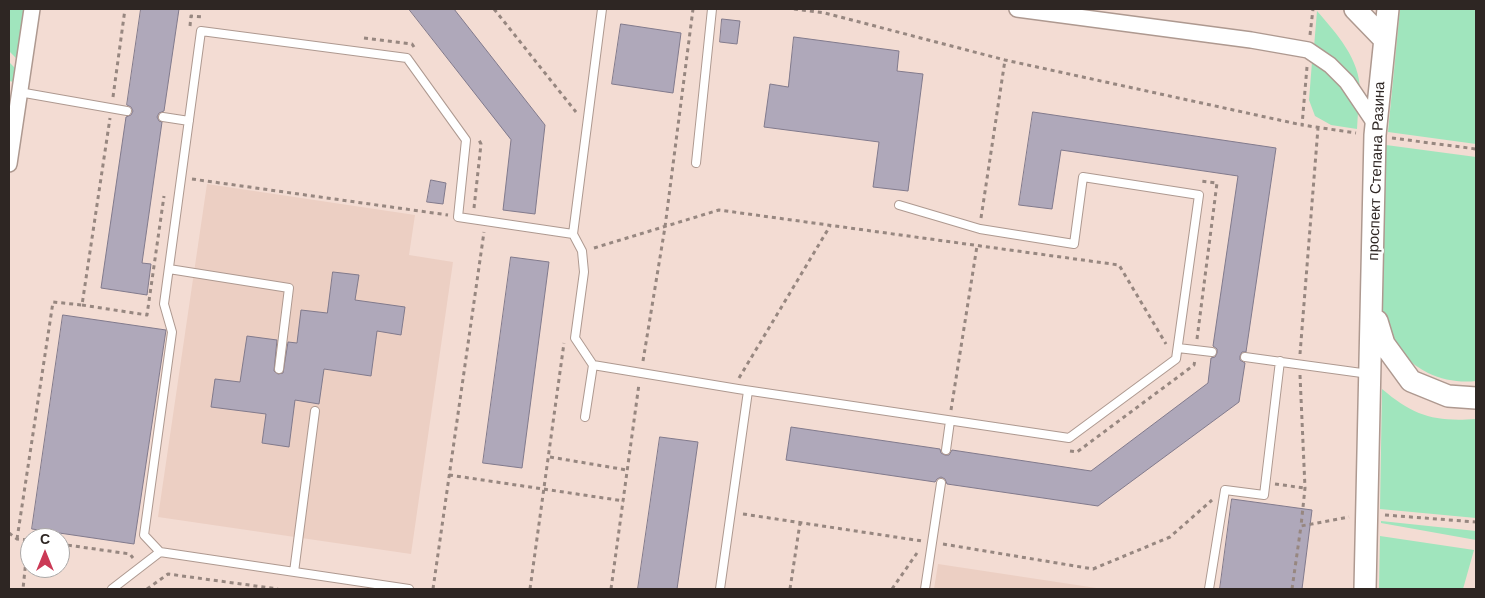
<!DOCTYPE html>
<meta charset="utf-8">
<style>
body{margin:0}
#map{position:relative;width:1485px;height:598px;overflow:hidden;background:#f3dcd3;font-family:Helvetica,sans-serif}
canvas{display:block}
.frame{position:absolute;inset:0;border:10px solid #2e2623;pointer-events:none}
.north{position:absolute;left:20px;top:528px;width:50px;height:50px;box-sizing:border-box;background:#fff;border:1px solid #aba8a7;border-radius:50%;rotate:0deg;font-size:14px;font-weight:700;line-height:20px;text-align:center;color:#2e2623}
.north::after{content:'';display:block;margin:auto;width:18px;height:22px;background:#cb3a56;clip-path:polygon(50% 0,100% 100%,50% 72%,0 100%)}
</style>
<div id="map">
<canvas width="1485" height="598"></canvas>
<div class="frame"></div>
<div class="north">С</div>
</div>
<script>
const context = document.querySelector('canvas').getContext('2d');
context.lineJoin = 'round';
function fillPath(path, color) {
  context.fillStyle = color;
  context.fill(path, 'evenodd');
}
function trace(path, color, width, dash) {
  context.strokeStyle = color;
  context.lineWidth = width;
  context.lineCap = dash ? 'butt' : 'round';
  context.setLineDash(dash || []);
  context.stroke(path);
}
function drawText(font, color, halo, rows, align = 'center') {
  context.font = font + ' Helvetica,sans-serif';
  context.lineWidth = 5;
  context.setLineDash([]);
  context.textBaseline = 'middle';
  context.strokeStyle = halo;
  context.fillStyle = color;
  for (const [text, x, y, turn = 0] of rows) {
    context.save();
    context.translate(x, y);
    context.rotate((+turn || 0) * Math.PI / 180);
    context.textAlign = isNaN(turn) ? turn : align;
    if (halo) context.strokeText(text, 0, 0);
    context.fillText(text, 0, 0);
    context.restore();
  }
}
const built = new Path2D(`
 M 207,184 L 415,215 L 409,255 L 453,262 L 411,554 L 158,517 Z
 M 938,564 L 1103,589 L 934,589 Z`);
const green = new Path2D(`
 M 9,9 L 27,9 L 19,61 L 9,51 Z
 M 1400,9 L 1476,9 L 1476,144 L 1388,132 Z
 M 1317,11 C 1337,34 1360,59 1360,91 L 1314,47 Z
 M 9,62 L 16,69 L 14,82 L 9,81 Z
 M 1312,62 L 1329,72 L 1340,82 L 1358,112 L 1357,129 L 1331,125 L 1315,116 L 1309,100 Z
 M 1386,145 L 1476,157 L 1476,381 C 1460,383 1443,380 1428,373 C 1410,364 1396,349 1387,330 C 1378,309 1381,281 1382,259 C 1382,220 1384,183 1386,145 Z
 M 1382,389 C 1414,416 1434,422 1476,419 L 1476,518 L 1380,509 Z
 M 1381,521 L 1476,531 L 1476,540 L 1381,523 Z
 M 1380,536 L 1474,550 L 1463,589 L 1379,589 Z`);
const building = new Path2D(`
 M 141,9 L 179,9 L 164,111 L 159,113 L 157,117 L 159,121 L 162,122 L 142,263 L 151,264 L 147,295 L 101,288 L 126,117 L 131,115 L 133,111 L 131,107 L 127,105 Z
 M 409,9 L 454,9 L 545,125 L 535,214 L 503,210 L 511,140 Z
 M 722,19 L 740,21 L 737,44 L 720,42 Z
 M 621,24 L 681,33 L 673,93 L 612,84 Z
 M 794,37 L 899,51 L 897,71 L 923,74 L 908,191 L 873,187 L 879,142 L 764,127 L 770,84 L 788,87 Z
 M 1033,112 L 1276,148 L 1246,352 L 1242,352 L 1240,356 L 1240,360 L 1245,363 L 1239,402 L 1098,506 L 947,484 L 945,479 L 941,477 L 937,479 L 935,482 L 786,460 L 791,427 L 940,449 L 941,453 L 945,455 L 949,455 L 952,450 L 1091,471 L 1208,383 L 1211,358 L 1215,357 L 1217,353 L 1217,349 L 1213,346 L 1238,176 L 1061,150 L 1052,209 L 1019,205 Z
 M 431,180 L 446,183 L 443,204 L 427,202 Z
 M 511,257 L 549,262 L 522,468 L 483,463 Z
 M 333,272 L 359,275 L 355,300 L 405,307 L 401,335 L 377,331 L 371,376 L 324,369 L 319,404 L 295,400 L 289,447 L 262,443 L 266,414 L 211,407 L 215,379 L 240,382 L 247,336 L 277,340 L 274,371 L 278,374 L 283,373 L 288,342 L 297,343 L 301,310 L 327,313 Z
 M 63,315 L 166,330 L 134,544 L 32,529 Z
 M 660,437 L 698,442 L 677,589 L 638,589 Z
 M 1232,499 L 1312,510 L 1302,589 L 1220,589 Z`);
const path = new Path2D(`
 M 494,9 L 576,112
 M 794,9 L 825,13 L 1005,60 L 1302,125
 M 190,26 L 191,16 L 204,17
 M 1310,35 L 1313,9
 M 364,38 L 412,44 L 414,47
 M 1307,67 L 1302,125 L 1356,133
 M 113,97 L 125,9
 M 1392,138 L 1476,149
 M 192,179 L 448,215
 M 474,208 L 481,144 L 479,140
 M 981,218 L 1005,60
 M 594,248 L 719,210 L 1119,265 L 1166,344
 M 82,305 L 147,315 L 164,196
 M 1197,339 L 1217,183 L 1200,181
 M 1300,354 L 1318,128
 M 643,361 L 665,227 L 693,9
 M 1300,375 L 1305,488 L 1301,526 L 1349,517
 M 739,378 L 830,226
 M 951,410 L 977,246
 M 1070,451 L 1077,452 L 1194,365 L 1195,360
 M 550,457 L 627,470
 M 449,475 L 624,501
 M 1275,484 L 1305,488
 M 743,514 L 922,541
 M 1385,515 L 1476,522
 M 9,533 L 17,539 L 28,540 L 23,589
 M 17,539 L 53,302 L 82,305 L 110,118
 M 60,544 L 130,554 L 133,558
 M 943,544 L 1093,569 L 1170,537 L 1212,500
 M 147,589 L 168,574 L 278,589
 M 433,589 L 484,232
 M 530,589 L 564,343
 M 611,589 L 639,384
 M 790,589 L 800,523
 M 892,589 L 917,553
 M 1292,589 L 1301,526`);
const service = new Path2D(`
 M 602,9 L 573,234 L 582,251 L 584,272 L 575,338 L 593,365 L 738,389 L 1069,438 L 1176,359 L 1199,195 L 1083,177 L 1074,244 L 980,229 L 899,205
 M 19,92 L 127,111
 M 163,117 L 189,121
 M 696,163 L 712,9
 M 169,269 L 289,288 L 279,369
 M 1178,348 L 1212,352
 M 1245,357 L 1369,374
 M 585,417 L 593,365
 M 946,450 L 950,421
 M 160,552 L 144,535 L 172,332 L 164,304 L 201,31 L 407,58 L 466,140 L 458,217 L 573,234
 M 294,572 L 315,411
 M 112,589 L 160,552 L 409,589
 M 720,589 L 748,391
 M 925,589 L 941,483
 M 1209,589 L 1225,490 L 1264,495 L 1280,361`);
const minor = new Path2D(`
 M 1017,9 L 1251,40 L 1308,50 L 1330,65 L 1347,82 L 1376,125
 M 9,164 L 32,9`);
const secondary = new Path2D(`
 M 1355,9 L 1384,39
 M 1377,321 L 1384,344 L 1411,381 L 1448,396 L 1476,398
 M 1365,589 L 1375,135 L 1388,9`);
const streetNames = [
 ["проспект Степана Разина",1377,171,-88]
];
fillPath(built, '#eccfc3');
fillPath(green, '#a0e5bd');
fillPath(building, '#afa8ba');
trace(building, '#817a8c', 1);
trace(service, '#ae9990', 10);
trace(minor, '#ae9990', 18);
trace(secondary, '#ae9990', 24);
trace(path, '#978780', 3, [4, 4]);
trace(service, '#fff', 8);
trace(minor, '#fff', 15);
trace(secondary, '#fff', 21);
drawText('15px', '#2e2623', '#fff', streetNames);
</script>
